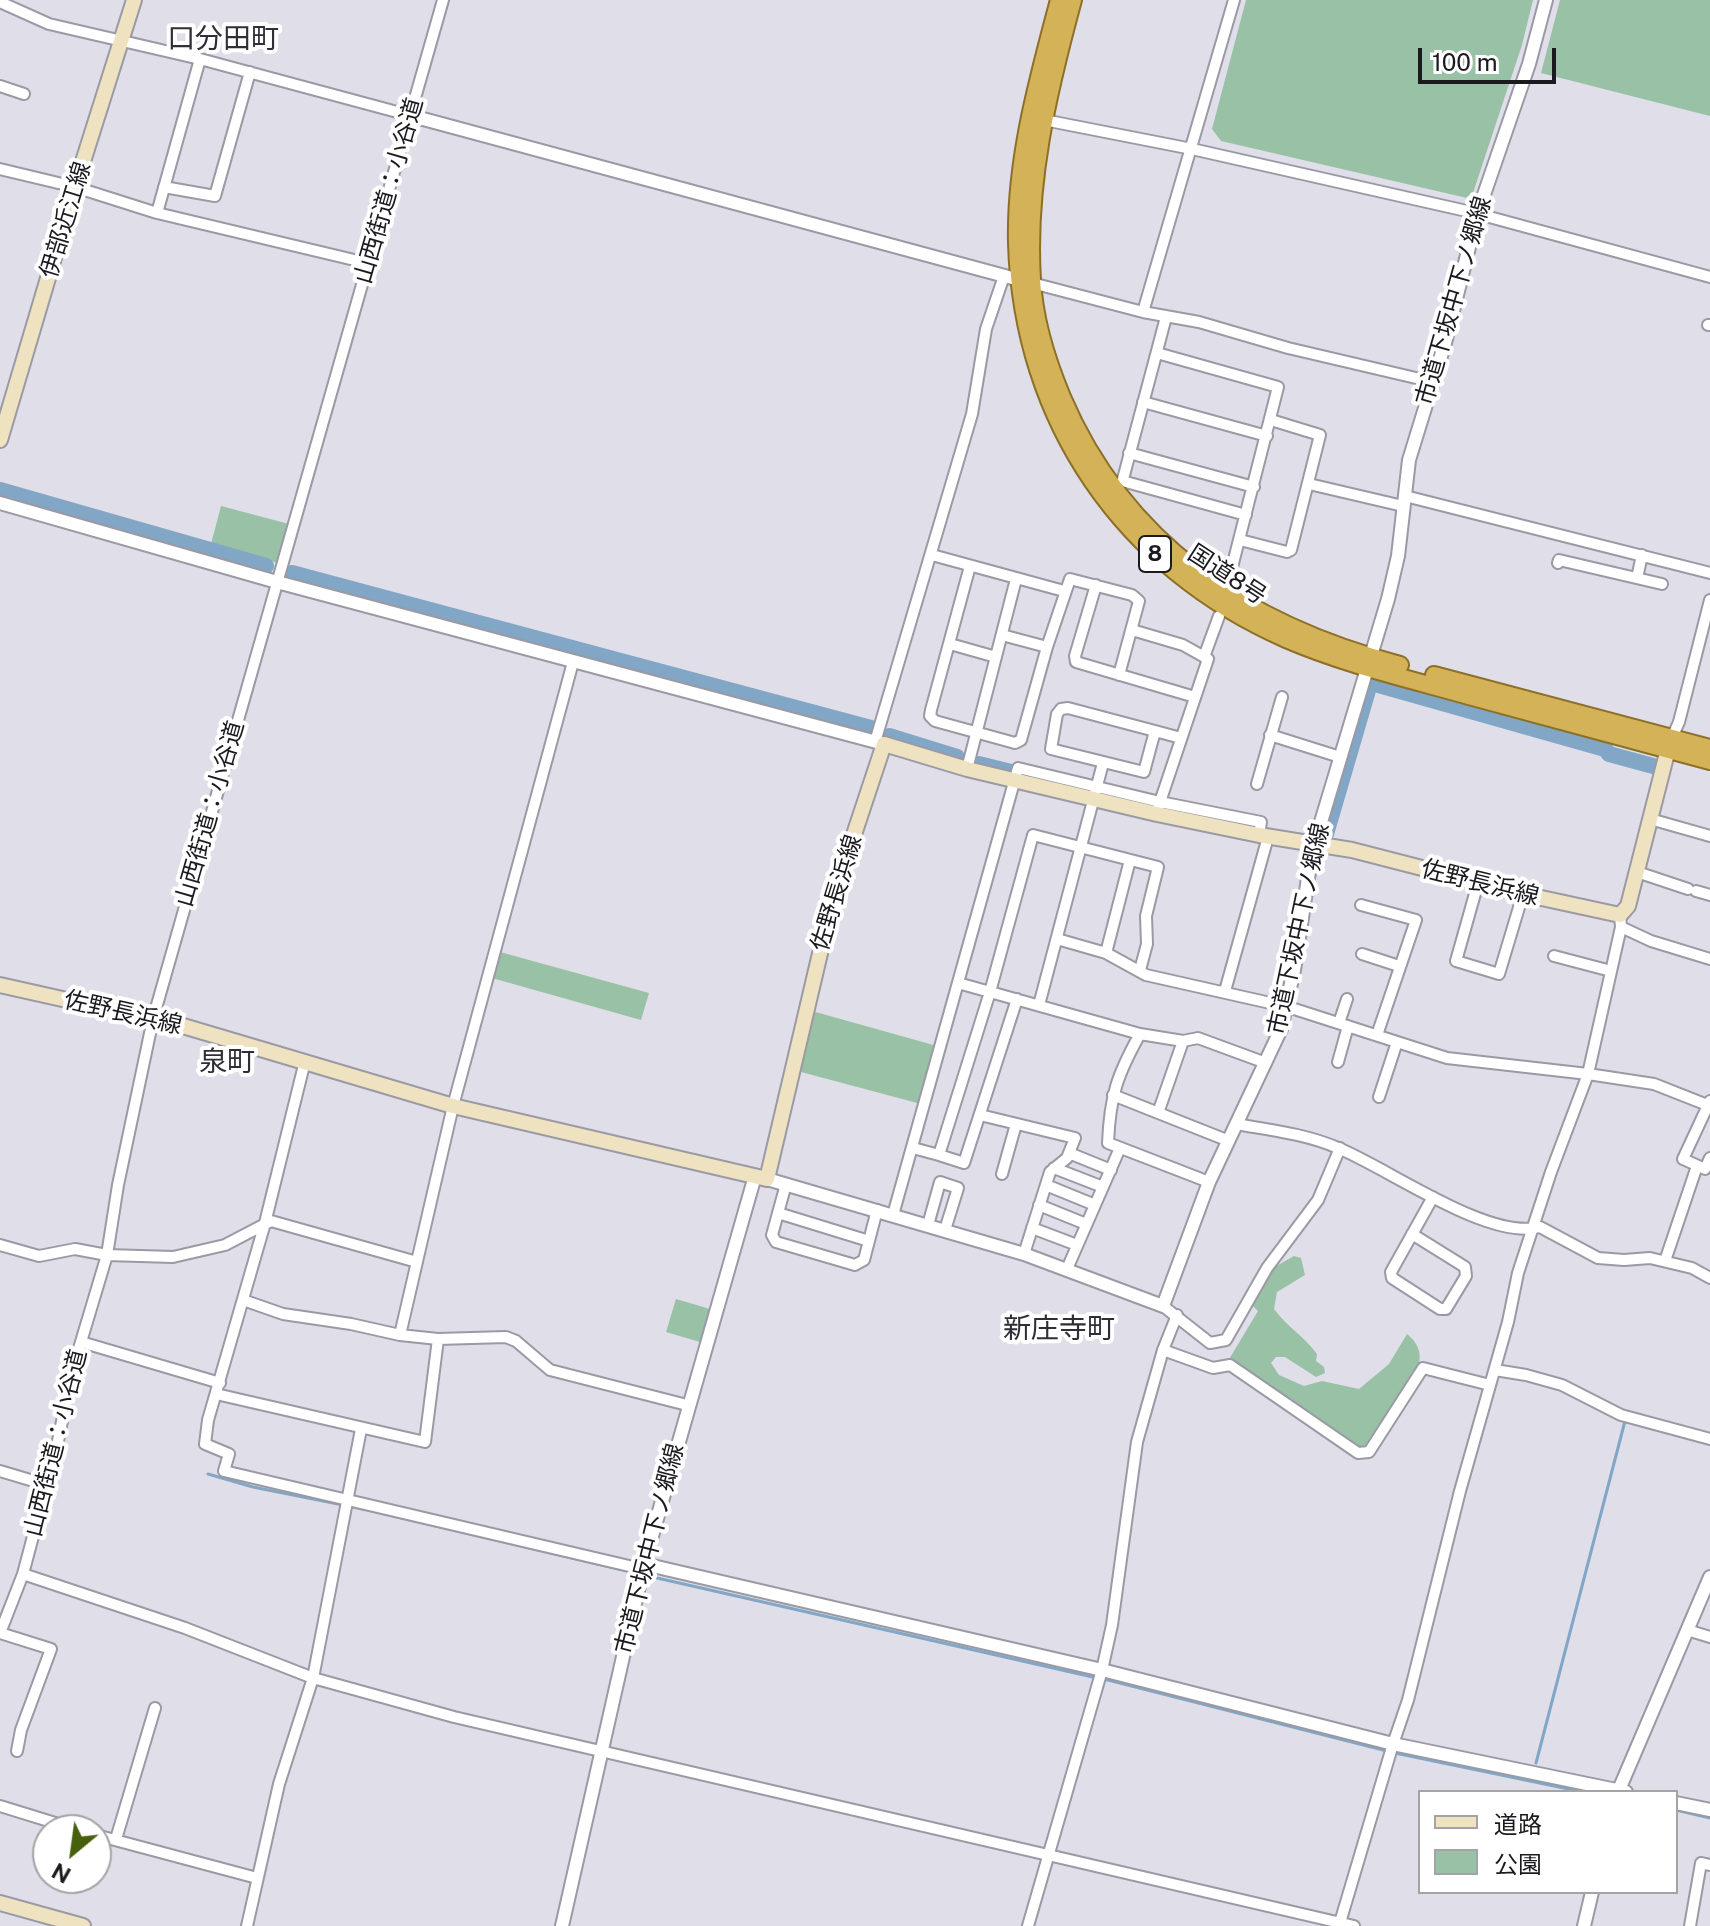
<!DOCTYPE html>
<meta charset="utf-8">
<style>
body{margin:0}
#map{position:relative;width:1710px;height:1926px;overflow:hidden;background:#dfdee9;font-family:"Public Sans","Noto Sans JP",sans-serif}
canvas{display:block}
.legend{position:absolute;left:1418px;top:1790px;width:260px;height:104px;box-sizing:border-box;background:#fff;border:2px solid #a4a3a5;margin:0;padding:10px 14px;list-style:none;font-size:24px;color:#1b1a1e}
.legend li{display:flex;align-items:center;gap:16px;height:40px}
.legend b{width:40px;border:2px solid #a4a3a5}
.north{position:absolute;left:32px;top:1814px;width:80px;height:80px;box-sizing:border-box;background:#fff;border:2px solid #a4a3a5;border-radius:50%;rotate:209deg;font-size:22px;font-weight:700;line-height:32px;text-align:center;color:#1b1a1e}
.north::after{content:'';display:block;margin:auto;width:28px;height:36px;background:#47600d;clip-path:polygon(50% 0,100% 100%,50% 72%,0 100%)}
.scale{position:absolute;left:1418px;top:48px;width:138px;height:36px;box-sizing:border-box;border:4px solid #1b1a1e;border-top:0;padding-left:10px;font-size:24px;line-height:28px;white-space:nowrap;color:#1b1a1e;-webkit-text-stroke:6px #fff;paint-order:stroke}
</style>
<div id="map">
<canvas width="1710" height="1926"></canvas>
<ul class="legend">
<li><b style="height:10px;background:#efe2c0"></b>道路</li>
<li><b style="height:22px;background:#99c1a6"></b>公園</li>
</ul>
<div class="north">N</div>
<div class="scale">100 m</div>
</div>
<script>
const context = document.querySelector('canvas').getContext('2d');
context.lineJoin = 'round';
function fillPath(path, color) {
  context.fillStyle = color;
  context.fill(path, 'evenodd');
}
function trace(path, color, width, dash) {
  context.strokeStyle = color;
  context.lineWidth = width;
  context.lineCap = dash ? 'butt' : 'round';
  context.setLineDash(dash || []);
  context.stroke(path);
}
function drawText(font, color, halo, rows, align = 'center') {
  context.font = font + ' "Public Sans","Noto Sans JP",sans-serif';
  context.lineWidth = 8;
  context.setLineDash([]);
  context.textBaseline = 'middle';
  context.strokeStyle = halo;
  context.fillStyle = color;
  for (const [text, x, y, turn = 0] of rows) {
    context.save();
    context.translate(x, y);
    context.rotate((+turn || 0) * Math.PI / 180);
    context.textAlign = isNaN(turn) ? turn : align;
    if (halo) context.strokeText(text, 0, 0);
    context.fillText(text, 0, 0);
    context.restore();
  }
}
const green = new Path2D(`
 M 1246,0 L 1533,0 L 1522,45 L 1473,193 L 1467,198 L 1221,141 L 1212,129 Z
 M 1560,0 L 1710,0 L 1710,116 L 1541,73 Z
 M 221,506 L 289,524 L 278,563 L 211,544 Z
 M 500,952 L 649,993 L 641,1020 L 492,978 Z
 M 812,1011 L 937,1046 L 921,1104 L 801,1072 Z
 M 1294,1256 L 1301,1258 L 1305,1275 L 1277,1292 L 1274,1309 C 1286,1326 1305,1337 1317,1354 L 1316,1361 L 1324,1367 L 1325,1373 L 1316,1377 L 1285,1357 L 1276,1357 L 1271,1363 L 1279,1375 L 1304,1386 L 1322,1381 L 1359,1389 L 1389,1364 L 1407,1334 C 1417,1342 1423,1353 1418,1366 L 1367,1448 L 1359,1450 L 1228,1361 L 1258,1311 L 1251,1304 L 1273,1268 Z
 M 676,1299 L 710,1309 L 700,1342 L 666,1332 Z`);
const stream = new Path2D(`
 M 208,1474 L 253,1487 L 368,1510 L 636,1573
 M 644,1575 L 1097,1678
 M 1104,1679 L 1387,1751
 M 1395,1753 L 1583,1792
 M 1536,1763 L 1625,1421
 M 1676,1810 L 1710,1818`);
const river = new Path2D(`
 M 0,490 L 266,566
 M 292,573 L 871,728
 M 889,736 L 957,757
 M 979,764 L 1035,778
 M 1106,794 L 1214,819
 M 1326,834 L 1369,687 L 1375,684 L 1605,749 L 1609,754 L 1653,766`);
const minor = new Path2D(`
 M 0,2 L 49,24 L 200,59 L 412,116
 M 0,86 L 24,94
 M 1044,120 L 1192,149 L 1471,212 L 1710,277
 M 0,169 L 75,187 L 157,213 L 367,263
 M 164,187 L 215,196 L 250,72
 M 157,213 L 200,59
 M 1032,283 L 1143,312 L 1199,322 L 1288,348 L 1433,382
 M 1143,312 L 1234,0
 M 1166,317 L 1123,479 L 1126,482 L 1246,515
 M 1708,325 L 1710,325
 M 1157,353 L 1278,387 L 1229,579
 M 1143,402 L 1267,436
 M 1129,453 L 1254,487
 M 1309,484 L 1403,506
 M 1405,496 L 1710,573
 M 1240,540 L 1287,552 L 1291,550 L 1320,435 L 1271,420
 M 932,555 L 1064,591
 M 1558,563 L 1559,560 L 1662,584
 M 970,566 L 931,710 L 930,716 L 935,721 L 1015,743 L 1021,740 L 1047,647 L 1070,579 L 1132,595 L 1139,601 L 1119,675
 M 1637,578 L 1642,555
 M 1096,585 L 1075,656 L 1076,662 L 1195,697
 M 1132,630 L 1183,645 L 1208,659 L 1158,808
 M 1002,635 L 1047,647
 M 950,644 L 996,657
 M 1204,657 L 1219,616
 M 1068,708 L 1155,731 L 1144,772 L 1051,749 L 1057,714 L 1061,709 Z
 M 1155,731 L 1181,738
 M 1270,735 L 1340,757
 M 1671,740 L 1679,722 L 1710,600
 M 875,742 L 972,414 L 986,329 L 1004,276
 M 967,769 L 1016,579
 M 1257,784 L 1282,697
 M 1650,819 L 1710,836
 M 1637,872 L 1688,889
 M 1478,883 L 1456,961 L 1499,974 L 1523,894
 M 1696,891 L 1710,895
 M 1361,905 L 1416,920 L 1377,1035
 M 1620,915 L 1621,927 L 1588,1074 L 1654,1084 L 1710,1106
 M 1621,927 L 1651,941 L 1710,959
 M 1057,939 L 1106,953 L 1146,975 L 1288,1007 L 1447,1058 L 1588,1074 L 1551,1172 L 1518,1273 L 1508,1322 L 1460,1491 L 1408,1700 L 1393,1744 L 1339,1926
 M 1106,953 L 1130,860
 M 1362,954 L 1399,966
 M 1554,956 L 1611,971
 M 958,983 L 1140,1034 L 1183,1041 L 1198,1038 L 1266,1063
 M 1225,991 L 1268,837
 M 1039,1005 L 1103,763
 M 1339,1023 L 1347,999
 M 1140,1034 C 1117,1075 1110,1096 1108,1143 L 1209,1182
 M 305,1061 L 265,1223 L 208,1420 L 205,1444 L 229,1454 L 224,1471 L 642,1569
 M 1338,1062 L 1348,1026
 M 1113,1095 L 1229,1141
 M 1379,1097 L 1397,1042
 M 1710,1101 L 1683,1159 L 1705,1169 L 1710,1158
 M 1158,1113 L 1183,1041
 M 980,1115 L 1075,1138 L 1067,1158 L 1050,1172 L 1024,1254
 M 1236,1124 C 1270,1130 1306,1134 1338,1148 C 1388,1168 1488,1241 1540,1227 L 1598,1258 L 1624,1260 L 1650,1258 L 1692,1268 L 1710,1278
 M 913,1148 L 939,1155 L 990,992 L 1033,835 L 1158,867 L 1146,916 L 1147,944 L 1140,970
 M 1069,1153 L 1111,1170
 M 939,1155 L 964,1163 L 1017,999
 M 1054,1168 L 1103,1187
 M 1002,1174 L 1016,1124
 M 786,1184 L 772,1235 L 776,1242 L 855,1265 L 864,1260 L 877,1210
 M 1046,1185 L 1095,1205
 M 1039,1205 L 1086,1224
 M 778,1213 L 869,1241
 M 893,1215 L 1018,768 L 1160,802 L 1261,822 L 1259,835
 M 928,1225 L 940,1182 L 958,1188 L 945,1230
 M 1032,1228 L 1077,1245
 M 1412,1234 L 1465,1267 L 1466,1276 L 1446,1309 L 1440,1309 L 1392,1278 L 1391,1272 L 1433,1197
 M 0,1245 L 39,1256 L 75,1249 L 107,1255 L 173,1257 L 225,1245 L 271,1221 L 417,1262
 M 1665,1261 L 1697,1166
 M 1067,1269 L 1120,1148
 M 243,1300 L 283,1314 L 351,1324 L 400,1335 L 438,1339 L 506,1337 L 516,1341 L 550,1370 L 687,1405
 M 1163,1306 L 1210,1343 L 1226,1340 L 1267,1268 L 1318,1200 L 1340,1148
 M 400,1335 L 453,1106 L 573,662
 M 81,1342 L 220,1383
 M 1163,1350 L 1213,1368 L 1230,1365 L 1358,1453 L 1369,1452 L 1423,1368 L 1490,1385
 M 1495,1370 L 1526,1375 L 1562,1385 L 1621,1415 L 1710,1439
 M 216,1394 L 425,1442 L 438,1339
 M 0,1471 L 47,1485
 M 23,1574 L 185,1628 L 313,1678 L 454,1717 L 1354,1926
 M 1687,1630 L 1710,1637
 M 0,1633 L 23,1574 L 57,1446 L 72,1372 L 107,1255 L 118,1185 L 153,1019 L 443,0
 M 0,1633 L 51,1649 L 21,1730 L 17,1751
 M 0,1806 L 78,1830
 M 96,1835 L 257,1878
 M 116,1839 L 155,1708
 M 247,1926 L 279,1784 L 313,1678 L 361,1429
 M 1028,1926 L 1102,1670 L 1112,1625 L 1137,1442 L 1163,1350 L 1177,1315
 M 1690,1926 L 1701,1863 L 1710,1865`);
const tertiary = new Path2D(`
 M 412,116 L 1027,282
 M 0,503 L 277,582 L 884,744
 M 767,1179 L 1024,1254 L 1163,1306 L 1209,1182 L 1281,1029 L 1294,970 L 1312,852 L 1388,599 L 1398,556 L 1409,460 L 1445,343 L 1477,215 L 1529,64 L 1546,0
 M 644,1564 L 1102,1670 L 1393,1744 L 1626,1792
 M 1618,1792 L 1710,1577
 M 1676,1803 L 1710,1810
 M 562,1926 L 644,1564 L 755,1176
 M 1584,1926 L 1592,1892`);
const secondary = new Path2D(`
 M 0,440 L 75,187 L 134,0
 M 0,985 L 183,1026 L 453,1106 L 767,1179 L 833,898 L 884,744 L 967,769 L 1157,814 L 1259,835 L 1352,850 L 1523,894 L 1620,915 L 1628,906 L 1668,749
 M 0,1903 L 83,1926`);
const trunk = new Path2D(`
 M 1059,0 C 1038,79 1015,160 1017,243 C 1022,422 1124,568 1286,639 C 1344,664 1405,678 1465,695 C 1547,717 1628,739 1710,761
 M 1073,0 C 1048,92 1026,184 1032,280 C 1034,320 1047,361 1062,397 C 1125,545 1248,625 1400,665
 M 1434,675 L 1710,748`);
const shields = [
 [1155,554,32]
];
const shieldNames = [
 ["8",1155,554]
];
const streetNames = [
 ["山西街道：小谷道",389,191,-74],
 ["伊部近江線",66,220,-73],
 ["市道下坂中下ノ郷線",1454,301,-74],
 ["国道8号",1227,575,33],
 ["山西街道：小谷道",210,814,-74],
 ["佐野長浜線",1480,883,14],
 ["佐野長浜線",837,893,-73],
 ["市道下坂中下ノ郷線",1299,929,-78],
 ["佐野長浜線",123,1013,13],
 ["山西街道：小谷道",56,1443,-76],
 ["市道下坂中下ノ郷線",650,1549,-76]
];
const quarterNames = [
 ["口分田町",223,39],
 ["泉町",227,1062],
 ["新庄寺町",1059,1329]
];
fillPath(green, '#99c1a6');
trace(stream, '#82a6c6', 3);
trace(river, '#82a6c6', 16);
trace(minor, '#9a9aa4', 14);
trace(tertiary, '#9a9aa4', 16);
trace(secondary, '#9a9aa4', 18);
trace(trunk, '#8d7028', 20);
trace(minor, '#fff', 10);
trace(tertiary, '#fff', 12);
trace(secondary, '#efe2c0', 14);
trace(trunk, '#d4b257', 16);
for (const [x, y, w] of shields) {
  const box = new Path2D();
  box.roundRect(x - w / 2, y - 18, w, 36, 6);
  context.fillStyle = '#fff';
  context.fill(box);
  trace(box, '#1b1a1e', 2);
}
drawText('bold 22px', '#1b1a1e', null, shieldNames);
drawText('24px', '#1b1a1e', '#fff', streetNames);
drawText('28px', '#2f2e37', '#fff', quarterNames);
</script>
